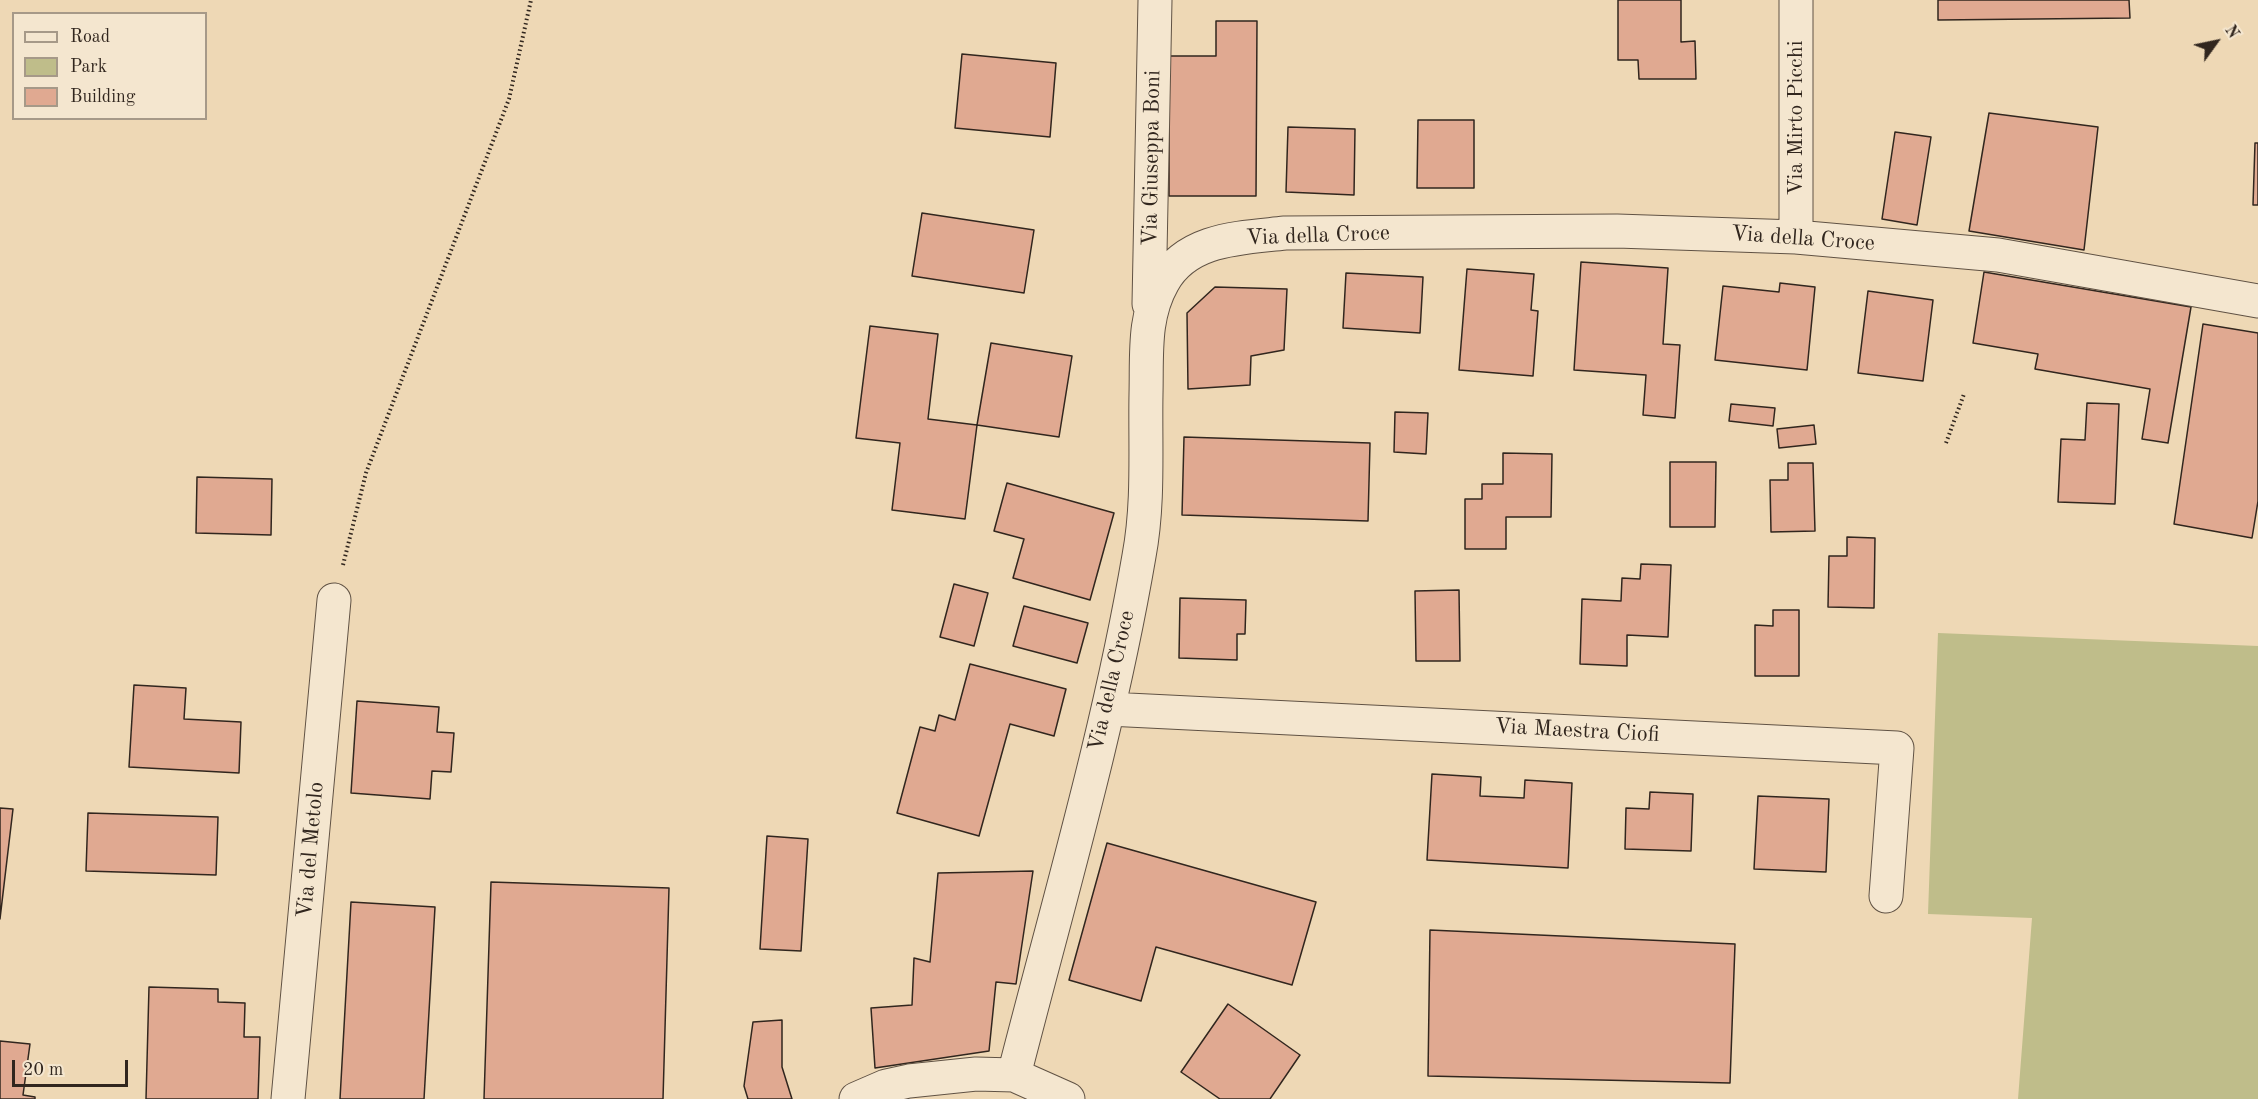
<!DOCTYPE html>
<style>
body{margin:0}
#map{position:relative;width:2258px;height:1099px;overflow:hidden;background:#eed8b5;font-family:"Old Standard TT",serif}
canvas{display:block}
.legend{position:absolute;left:12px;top:12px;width:195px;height:108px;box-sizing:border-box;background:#f4e6cf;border:2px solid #a69988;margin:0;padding:8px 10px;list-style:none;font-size:18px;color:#31261e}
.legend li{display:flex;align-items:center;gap:12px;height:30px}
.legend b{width:30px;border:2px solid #a69988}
.north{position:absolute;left:2186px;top:12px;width:60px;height:60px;-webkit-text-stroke:4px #f4e6cf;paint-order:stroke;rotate:57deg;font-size:16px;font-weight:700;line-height:24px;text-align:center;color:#31261e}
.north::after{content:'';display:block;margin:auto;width:21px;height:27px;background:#31261e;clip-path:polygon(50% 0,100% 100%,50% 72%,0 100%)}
.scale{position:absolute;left:12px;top:1060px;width:116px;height:27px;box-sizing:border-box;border:3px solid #31261e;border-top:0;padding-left:8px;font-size:18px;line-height:21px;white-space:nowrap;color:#31261e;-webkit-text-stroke:4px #f4e6cf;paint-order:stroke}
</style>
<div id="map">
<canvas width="2258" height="1099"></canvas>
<ul class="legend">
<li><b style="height:8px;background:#f4e6cf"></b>Road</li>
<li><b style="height:16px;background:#bfbd8a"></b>Park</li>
<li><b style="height:16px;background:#e0a991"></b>Building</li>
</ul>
<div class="north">N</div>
<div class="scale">20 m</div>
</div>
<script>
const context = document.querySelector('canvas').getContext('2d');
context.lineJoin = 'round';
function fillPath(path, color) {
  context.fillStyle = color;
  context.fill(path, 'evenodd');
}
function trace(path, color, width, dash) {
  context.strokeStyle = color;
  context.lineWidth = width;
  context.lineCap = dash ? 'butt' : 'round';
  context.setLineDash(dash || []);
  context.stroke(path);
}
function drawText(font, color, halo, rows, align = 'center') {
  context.font = font + ' "Old Standard TT",serif';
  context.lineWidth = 4.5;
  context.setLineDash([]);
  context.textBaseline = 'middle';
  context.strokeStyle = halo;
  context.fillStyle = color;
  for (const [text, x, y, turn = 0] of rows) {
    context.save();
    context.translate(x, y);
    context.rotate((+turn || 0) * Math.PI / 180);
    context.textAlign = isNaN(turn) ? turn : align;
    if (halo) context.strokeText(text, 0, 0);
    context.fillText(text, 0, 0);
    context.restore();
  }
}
const green = new Path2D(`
 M 1938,633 L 2258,646 L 2258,1099 L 2018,1099 L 2032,918 L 1928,914 Z`);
const building = new Path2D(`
 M 1618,0 L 1681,0 L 1681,42 L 1695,41 L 1696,79 L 1639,79 L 1638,60 L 1618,60 Z
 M 1938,0 L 2129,0 L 2130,18 L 1938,20 Z
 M 1216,21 L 1257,21 L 1256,196 L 1169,196 L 1169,56 L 1216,56 Z
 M 962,54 L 1056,63 L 1050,137 L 955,128 Z
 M 1989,113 L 2098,127 L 2084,250 L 1969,231 Z
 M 1418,120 L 1474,120 L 1474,188 L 1417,188 Z
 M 1288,127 L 1355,129 L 1354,195 L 1286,192 Z
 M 1895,132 L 1931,137 L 1917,225 L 1882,219 Z
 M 2255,143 L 2258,143 L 2258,205 L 2253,205 Z
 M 922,213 L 1034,230 L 1024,293 L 912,276 Z
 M 1581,262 L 1668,268 L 1663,344 L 1680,345 L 1675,418 L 1643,415 L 1646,375 L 1574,370 Z
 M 1467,269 L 1534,274 L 1531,310 L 1538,311 L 1533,376 L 1459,370 Z
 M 1984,272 L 2191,307 L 2168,443 L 2142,439 L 2150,389 L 2035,369 L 2038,354 L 1973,343 Z
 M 1346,273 L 1423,277 L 1420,333 L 1343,328 Z
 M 1780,283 L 1815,287 L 1807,370 L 1715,360 L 1723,286 L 1779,292 Z
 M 1215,287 L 1287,289 L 1284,350 L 1251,356 L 1250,385 L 1188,389 L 1187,313 Z
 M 1868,291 L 1933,300 L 1923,381 L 1858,373 Z
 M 2203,324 L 2258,333 L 2258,501 L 2252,538 L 2174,524 Z
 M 870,326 L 938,334 L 928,419 L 977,425 L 965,519 L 892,510 L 900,443 L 856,438 Z
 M 991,343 L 1072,356 L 1059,437 L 977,425 Z
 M 2087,403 L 2119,404 L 2115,504 L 2058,502 L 2061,439 L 2085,440 Z
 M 1731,404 L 1775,408 L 1773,426 L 1729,421 Z
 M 1395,412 L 1428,413 L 1426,454 L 1394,452 Z
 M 1814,425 L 1816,444 L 1779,448 L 1777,429 Z
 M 1184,437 L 1370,443 L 1368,521 L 1182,515 Z
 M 1503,453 L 1552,454 L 1551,517 L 1506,517 L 1506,549 L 1465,549 L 1465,499 L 1482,499 L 1482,484 L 1503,484 Z
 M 1670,462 L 1716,462 L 1715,527 L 1670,527 Z
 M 1788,463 L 1813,463 L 1815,531 L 1771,532 L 1770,480 L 1788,480 Z
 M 197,477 L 272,479 L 271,535 L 196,533 Z
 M 1007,483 L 1114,513 L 1090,600 L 1013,578 L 1024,539 L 994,531 Z
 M 1847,537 L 1875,538 L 1874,608 L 1828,607 L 1829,556 L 1847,556 Z
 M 1641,564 L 1671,565 L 1668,637 L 1627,635 L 1627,666 L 1580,664 L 1582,599 L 1621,601 L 1622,578 L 1640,579 Z
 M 954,584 L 988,593 L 974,646 L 940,637 Z
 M 1459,590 L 1460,661 L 1416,661 L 1415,591 Z
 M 1180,598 L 1246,600 L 1245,634 L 1237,634 L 1237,660 L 1179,658 Z
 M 1024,606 L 1088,623 L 1077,663 L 1013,646 Z
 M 1773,610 L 1799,610 L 1799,676 L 1755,676 L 1755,625 L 1773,626 Z
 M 970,664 L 1066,689 L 1054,736 L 1010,724 L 979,836 L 897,813 L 920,727 L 935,731 L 939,715 L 955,720 Z
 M 134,685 L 186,688 L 184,719 L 241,722 L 239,773 L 129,767 Z
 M 357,701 L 439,707 L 437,732 L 454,733 L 451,772 L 432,771 L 430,799 L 351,793 Z
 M 1432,774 L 1481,777 L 1480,796 L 1524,798 L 1525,780 L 1572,783 L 1568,868 L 1427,860 Z
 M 1650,792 L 1693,794 L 1691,851 L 1625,849 L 1626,808 L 1649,809 Z
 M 1758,796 L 1829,799 L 1826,872 L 1754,869 Z
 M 0,808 L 13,809 L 0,919 Z
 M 88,813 L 218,817 L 216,875 L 86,871 Z
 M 767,836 L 808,839 L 801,951 L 760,949 Z
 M 1107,843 L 1316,902 L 1292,985 L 1156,947 L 1141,1001 L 1069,980 Z
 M 1033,871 L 1016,984 L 996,982 L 989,1051 L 875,1068 L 871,1008 L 912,1005 L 914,958 L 930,962 L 938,873 Z
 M 491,882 L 669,888 L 663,1099 L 484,1099 Z
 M 351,902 L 435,907 L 424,1099 L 340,1099 Z
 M 1430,930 L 1735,944 L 1730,1083 L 1428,1076 Z
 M 149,987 L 218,989 L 218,1002 L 245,1003 L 244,1037 L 260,1037 L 258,1099 L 146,1099 Z
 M 1228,1004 L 1300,1055 L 1270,1099 L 1220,1099 L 1181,1072 Z
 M 782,1020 L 782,1067 L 792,1099 L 748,1099 L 744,1086 L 753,1022 Z
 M 0,1041 L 30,1044 L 23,1095 L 35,1097 L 35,1099 L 0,1099 Z`);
const path = new Path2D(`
 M 1946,443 L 1964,394
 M 343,565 L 366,473 L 509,99 L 531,0`);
const street = new Path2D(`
 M 1796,237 L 1796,0
 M 1149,304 L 1155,0
 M 1108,709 L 1897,748 L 1886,896
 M 1014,1075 C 1058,903 1109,731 1139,556 C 1149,503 1145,447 1146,394 C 1147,355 1143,317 1163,282 C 1187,238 1241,238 1285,233 L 1617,231 L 1796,237 L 1998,255 L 2258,301
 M 288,1099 L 334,600
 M 856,1099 L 886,1086 L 909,1081 L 976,1074 L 1014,1075 L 1068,1099`);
const streetNames = [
 ["Via Mirto Picchi",1796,118,-90],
 ["Via Giuseppa Boni",1152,158,-89],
 ["Via della Croce",1318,236,-2],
 ["Via della Croce",1803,239,4],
 ["Via della Croce",1112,681,-77],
 ["Via Maestra Ciofi",1577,731,3],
 ["Via del Metolo",311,850,-85]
];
fillPath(green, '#bfbd8a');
fillPath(building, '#e0a991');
trace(building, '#31261e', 1.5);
trace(street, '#605244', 35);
trace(path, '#31261e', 4, [1.5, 3]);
trace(street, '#f4e6cf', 33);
drawText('22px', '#31261e', '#f4e6cf', streetNames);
</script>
